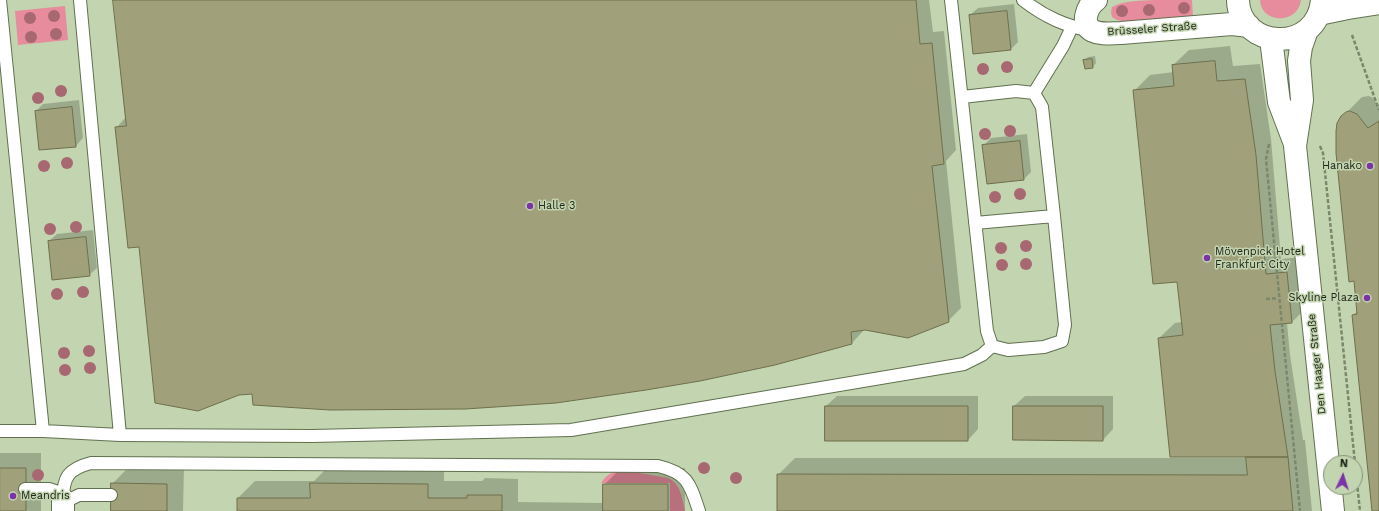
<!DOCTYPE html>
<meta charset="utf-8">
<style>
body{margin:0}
#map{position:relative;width:1379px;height:511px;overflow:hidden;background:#c3d5b0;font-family:"Work Sans",sans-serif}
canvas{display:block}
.north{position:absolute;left:1323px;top:455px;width:40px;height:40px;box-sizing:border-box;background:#c3d5b0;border:1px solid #828f74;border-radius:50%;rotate:4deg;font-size:11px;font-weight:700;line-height:16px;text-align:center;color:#202619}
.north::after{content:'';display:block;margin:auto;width:14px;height:18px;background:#7a34a7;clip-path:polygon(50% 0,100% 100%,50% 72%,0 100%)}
</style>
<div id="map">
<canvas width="1379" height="511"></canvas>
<div class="north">N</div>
</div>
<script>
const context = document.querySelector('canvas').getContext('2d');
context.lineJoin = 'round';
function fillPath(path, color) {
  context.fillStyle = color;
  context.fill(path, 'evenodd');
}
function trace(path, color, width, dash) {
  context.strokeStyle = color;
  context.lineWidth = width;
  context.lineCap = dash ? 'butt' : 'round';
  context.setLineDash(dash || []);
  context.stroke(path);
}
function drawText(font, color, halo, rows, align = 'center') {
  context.font = font + ' "Work Sans",sans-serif';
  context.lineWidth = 3;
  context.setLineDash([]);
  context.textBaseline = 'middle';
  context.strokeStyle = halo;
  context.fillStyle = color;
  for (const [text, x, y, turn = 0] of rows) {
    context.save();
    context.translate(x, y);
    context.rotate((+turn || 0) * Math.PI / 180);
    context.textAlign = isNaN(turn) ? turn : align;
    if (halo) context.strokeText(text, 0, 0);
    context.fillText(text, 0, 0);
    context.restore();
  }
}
const green = new Path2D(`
 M 1155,0 L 1192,0 L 1193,17 L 1128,22 L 1117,20 L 1112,17 L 1111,12 L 1112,7 C 1125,0 1141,1 1155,0 Z
 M 1260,0 L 1301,0 C 1298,25 1261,24 1260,0 Z
 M 65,6 L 68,40 L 18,45 L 15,11 Z
 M 623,470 L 668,478 C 681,484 682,498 685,511 L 670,511 L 670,483 L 601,483 C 607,474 613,471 623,470 Z`);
const shadow = new Path2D(`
 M 114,0 L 929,0 L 933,32 L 944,31 L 956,150 L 946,161 L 961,308 L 948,321 L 865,329 L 852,343 L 775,364 L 253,393 L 140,246 L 116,128 L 126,117 Z
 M 1014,4 L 1018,42 L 1011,49 L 970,15 L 978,8 Z
 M 1230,46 L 1233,66 L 1260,64 L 1271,139 L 1281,259 L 1302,257 L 1307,307 L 1292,322 L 1287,323 L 1290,355 L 1303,440 L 1305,440 L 1312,511 L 778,511 L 778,475 L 795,458 L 1247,458 L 1159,338 L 1175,323 L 1182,322 L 1178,281 L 1134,91 L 1150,75 L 1174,72 L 1173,65 L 1189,50 Z
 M 1095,56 L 1096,63 L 1093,67 L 1085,68 L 1084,60 L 1088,57 Z
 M 1369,96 L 1373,98 L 1379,107 L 1379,511 L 1373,511 L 1353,315 L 1358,311 L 1341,118 L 1362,97 Z
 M 79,100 L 83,138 L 76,146 L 36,111 L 43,104 Z
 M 1027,134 L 1031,172 L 1024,179 L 984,145 L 991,138 Z
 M 93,230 L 97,268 L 89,275 L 49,241 L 57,234 Z
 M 837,396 L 978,396 L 978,429 L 968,440 L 826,406 Z
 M 1025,396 L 1113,396 L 1113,429 L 1103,440 L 1014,406 Z
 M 0,453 L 41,453 L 41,511 L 0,511 Z
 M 129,467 L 184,467 L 183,511 L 112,511 L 112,484 Z
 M 328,467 L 444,467 L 444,481 L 482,481 L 485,478 L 518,479 L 518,502 L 604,503 L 604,485 L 621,468 L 685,468 L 685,511 L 238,511 L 238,498 L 255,481 L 314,481 Z`);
const building = new Path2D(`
 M 113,0 L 916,0 L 920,44 L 932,43 L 944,164 L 932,166 L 949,322 L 908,338 L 865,330 L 851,332 L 852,344 L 775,365 L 700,381 L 646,390 L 556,403 L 465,409 L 330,410 L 253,405 L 252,394 L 239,395 L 198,411 L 155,403 L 139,247 L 128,248 L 115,127 L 126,126 Z
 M 1007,11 L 1011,50 L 973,54 L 969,15 Z
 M 1092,59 L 1093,68 L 1085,69 L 1083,60 Z
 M 1215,61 L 1217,81 L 1245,79 L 1256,155 L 1266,274 L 1287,272 L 1292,323 L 1270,325 L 1275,371 L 1288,457 L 1170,457 L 1158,338 L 1183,335 L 1177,282 L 1153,284 L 1133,90 L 1174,86 L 1172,65 Z
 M 72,107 L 76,147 L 39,150 L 35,111 Z
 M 1350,111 L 1357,114 L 1368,128 L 1379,121 L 1379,511 L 1372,511 L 1352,315 L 1357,314 L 1354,281 L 1349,282 L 1336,153 L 1336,131 L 1337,123 L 1341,116 L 1346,112 Z
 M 1020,141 L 1024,180 L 987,184 L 982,145 Z
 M 86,237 L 90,276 L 52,280 L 48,241 Z
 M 825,406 L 968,406 L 968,441 L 825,441 Z
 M 1013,406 L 1103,406 L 1103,441 L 1013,440 Z
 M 1246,457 L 1288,457 L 1293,511 L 777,511 L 777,474 L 1247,475 Z
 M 0,468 L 26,468 L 26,511 L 0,511 Z
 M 111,483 L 167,484 L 167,511 L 111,511 Z
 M 310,483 L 428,484 L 428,498 L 467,498 L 467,495 L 502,495 L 502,511 L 237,511 L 237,498 L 310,498 Z
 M 603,484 L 668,484 L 668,511 L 603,511 Z`);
const path = new Path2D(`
 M 1352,35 L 1379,110
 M 1269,144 L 1266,159 L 1300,511
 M 1320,146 L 1323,153 L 1355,463
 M 1266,299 L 1278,298
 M 1355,464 L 1360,511`);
const lane = new Path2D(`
 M 0,0 L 43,431
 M 80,0 L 120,435 L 312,436 L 571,430 L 964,364 L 982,355 L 992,346 L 987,331 L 951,0
 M 1023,0 C 1045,17 1065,26 1092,31
 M 1034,93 L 1063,46 L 1072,27
 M 962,97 L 1016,91 L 1034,93 L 1042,107 L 1054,216 L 1065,325 L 1062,341 L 1044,347 L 1008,350 L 992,346
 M 975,223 L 1054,216
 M 0,431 L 43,431 L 120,435
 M 25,489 L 49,489 L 58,492 L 63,500
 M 63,500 C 63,477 68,469 91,463 L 658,466 C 688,473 690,484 699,511
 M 65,509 L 69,500 L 79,495 L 111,495`);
const street = new Path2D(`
 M 1096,0 C 1087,6 1080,25 1093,31 C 1101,35 1112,33 1121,33 L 1232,24 L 1249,26
 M 1238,0 C 1239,49 1317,55 1322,0
 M 1319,14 L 1348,8 L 1379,3
 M 1307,30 L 1301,47 L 1299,61 L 1302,100 L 1295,146 L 1333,511
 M 1271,39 L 1279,102 L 1295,144
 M 63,511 L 63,500`);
const trees = [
 [1184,8],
 [1149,10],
 [1122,11],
 [54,16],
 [30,18],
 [56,34],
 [31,37],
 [1007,67],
 [983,69],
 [61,91],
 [38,98],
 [1010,131],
 [985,134],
 [67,163],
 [44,166],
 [1020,194],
 [995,197],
 [76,227],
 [50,229],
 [1026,246],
 [1001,248],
 [1026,264],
 [1002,265],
 [83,292],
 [57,294],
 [89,351],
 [64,353],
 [90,368],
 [65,370],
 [704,468],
 [38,475],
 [736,478]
];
const markers = [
 [1370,166,4,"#7a34a7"],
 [530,206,4,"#7a34a7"],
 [1207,258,4,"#7a34a7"],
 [1367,298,4,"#7a34a7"],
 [13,496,4,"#7a34a7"]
];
const streetNames = [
 ["Brüsseler Straße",1152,29,-4],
 ["Den Haager Straße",1317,364,-96]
];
const poiNames = [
 ["Hanako",1362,166,"right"],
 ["Halle 3",538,206],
 ["Mövenpick Hotel",1215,252],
 ["Frankfurt City",1215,265],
 ["Skyline Plaza",1359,298,"right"],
 ["Meandris",21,496]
];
fillPath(green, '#e68c9c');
fillPath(shadow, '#0003');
fillPath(building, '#a0a17b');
trace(building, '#6e6f4b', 1);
trace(lane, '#61704f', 14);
trace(street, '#61704f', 24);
trace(path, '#7a876d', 2.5, [4, 2]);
trace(lane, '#fff', 12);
trace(street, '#fff', 22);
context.fillStyle = '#a86871';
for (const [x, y] of trees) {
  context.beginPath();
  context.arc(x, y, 6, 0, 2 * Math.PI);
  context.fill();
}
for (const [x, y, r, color] of markers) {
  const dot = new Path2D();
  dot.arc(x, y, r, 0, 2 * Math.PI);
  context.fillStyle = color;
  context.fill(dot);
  trace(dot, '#c3d5b0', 1.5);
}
drawText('11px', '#202619', '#c3d5b0', streetNames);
drawText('11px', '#202619', '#c3d5b0', poiNames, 'left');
</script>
